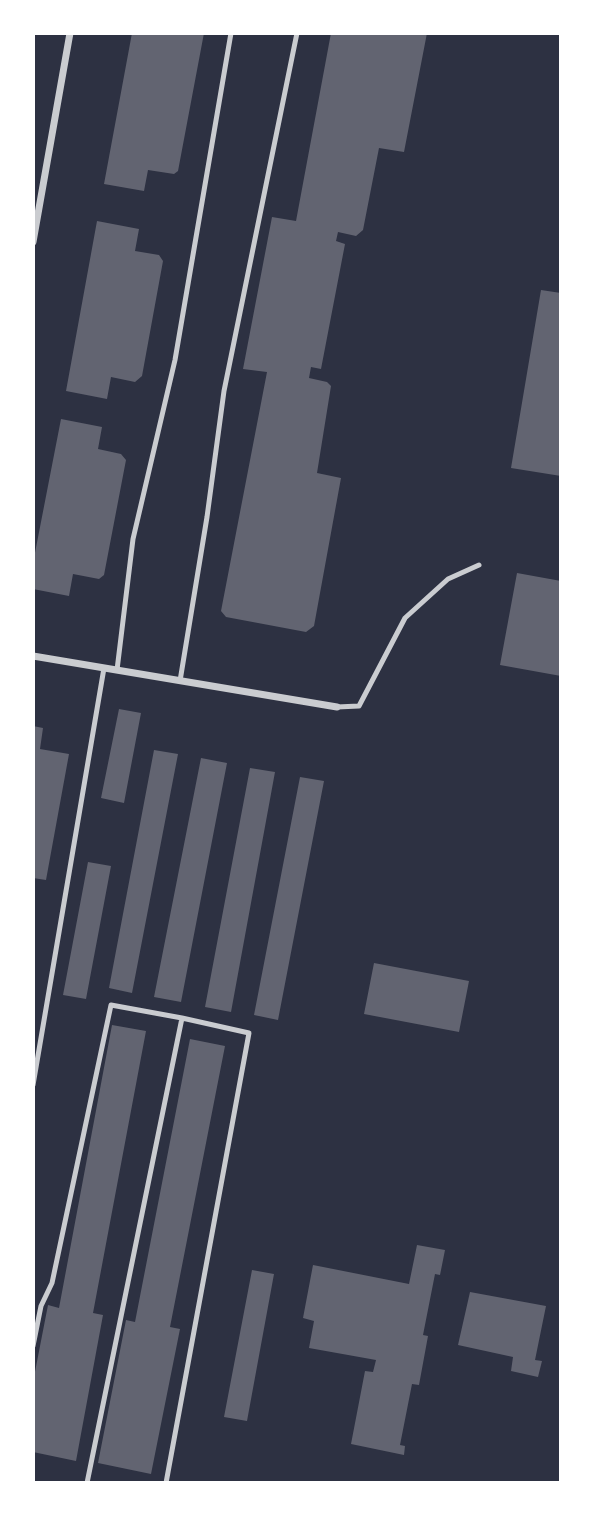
<!DOCTYPE html>
<style>
body{margin:0}
#map{position:relative;width:594px;height:1516px;overflow:hidden;background:#2d3142;font-family:"Titillium Web",sans-serif}
canvas{display:block}
.frame{position:absolute;inset:0;border:35px solid #fff;pointer-events:none}
</style>
<div id="map">
<canvas width="594" height="1516"></canvas>
<div class="frame"></div>
</div>
<script>
const context = document.querySelector('canvas').getContext('2d');
context.lineJoin = 'round';
function fillPath(path, color) {
  context.fillStyle = color;
  context.fill(path, 'evenodd');
}
function trace(path, color, width, dash) {
  context.strokeStyle = color;
  context.lineWidth = width;
  context.lineCap = dash ? 'butt' : 'round';
  context.setLineDash(dash || []);
  context.stroke(path);
}
const building = new Path2D(`
 M 132,33 L 204,33 L 178,171 L 174,174 L 148,170 L 144,191 L 104,184 Z
 M 331,33 L 427,33 L 404,152 L 379,148 L 363,230 L 356,236 L 338,232 L 336,241 L 345,244 L 321,369 L 311,367 L 309,378 L 327,382 L 331,386 L 317,473 L 341,478 L 314,626 L 306,632 L 226,617 L 221,611 L 267,372 L 243,369 L 272,217 L 296,221 Z
 M 97,221 L 139,229 L 135,251 L 159,255 L 163,261 L 142,376 L 135,382 L 111,377 L 107,399 L 66,391 Z
 M 541,290 L 561,293 L 561,476 L 511,468 Z
 M 61,419 L 102,427 L 98,449 L 121,454 L 126,460 L 104,575 L 99,579 L 73,574 L 69,596 L 33,589 L 33,563 Z
 M 517,573 L 561,581 L 561,676 L 500,665 Z
 M 119,709 L 141,713 L 124,803 L 101,798 Z
 M 33,726 L 43,728 L 40,749 L 69,754 L 46,880 L 33,878 Z
 M 154,750 L 178,754 L 132,993 L 109,988 Z
 M 201,758 L 227,763 L 181,1002 L 154,997 Z
 M 250,768 L 275,772 L 231,1012 L 205,1007 Z
 M 300,777 L 324,781 L 278,1020 L 254,1015 Z
 M 88,862 L 111,866 L 86,999 L 63,995 Z
 M 374,963 L 469,981 L 459,1032 L 364,1014 Z
 M 112,1025 L 146,1031 L 93,1313 L 103,1315 L 76,1461 L 33,1452 L 33,1382 L 48,1305 L 59,1308 Z
 M 190,1039 L 225,1046 L 170,1327 L 180,1329 L 151,1474 L 98,1463 L 126,1320 L 135,1322 Z
 M 417,1245 L 445,1250 L 440,1275 L 435,1274 L 423,1335 L 428,1336 L 419,1385 L 412,1384 L 400,1445 L 405,1446 L 404,1455 L 351,1444 L 365,1371 L 373,1372 L 376,1360 L 309,1348 L 314,1321 L 303,1318 L 313,1265 L 409,1284 Z
 M 252,1270 L 274,1274 L 247,1421 L 224,1417 Z
 M 470,1292 L 546,1306 L 535,1360 L 542,1361 L 538,1377 L 511,1371 L 513,1357 L 458,1345 Z`);
const service = new Path2D(`
 M 117,670 L 133,539 L 175,360 L 231,33
 M 180,681 L 207,517 L 224,391 L 297,33
 M 337,707 L 359,706 L 405,618 L 448,579 L 479,565
 M 33,1085 L 104,668
 M 33,1346 L 41,1306 L 52,1283 L 111,1005 L 182,1018
 M 87,1483 L 182,1018 L 249,1033 L 166,1483`);
const minor = new Path2D(`
 M 33,242 L 70,33
 M 33,656 L 337,707`);
fillPath(building, '#626471');
trace(service, '#caccd0', 5);
trace(minor, '#caccd0', 7);
</script>
